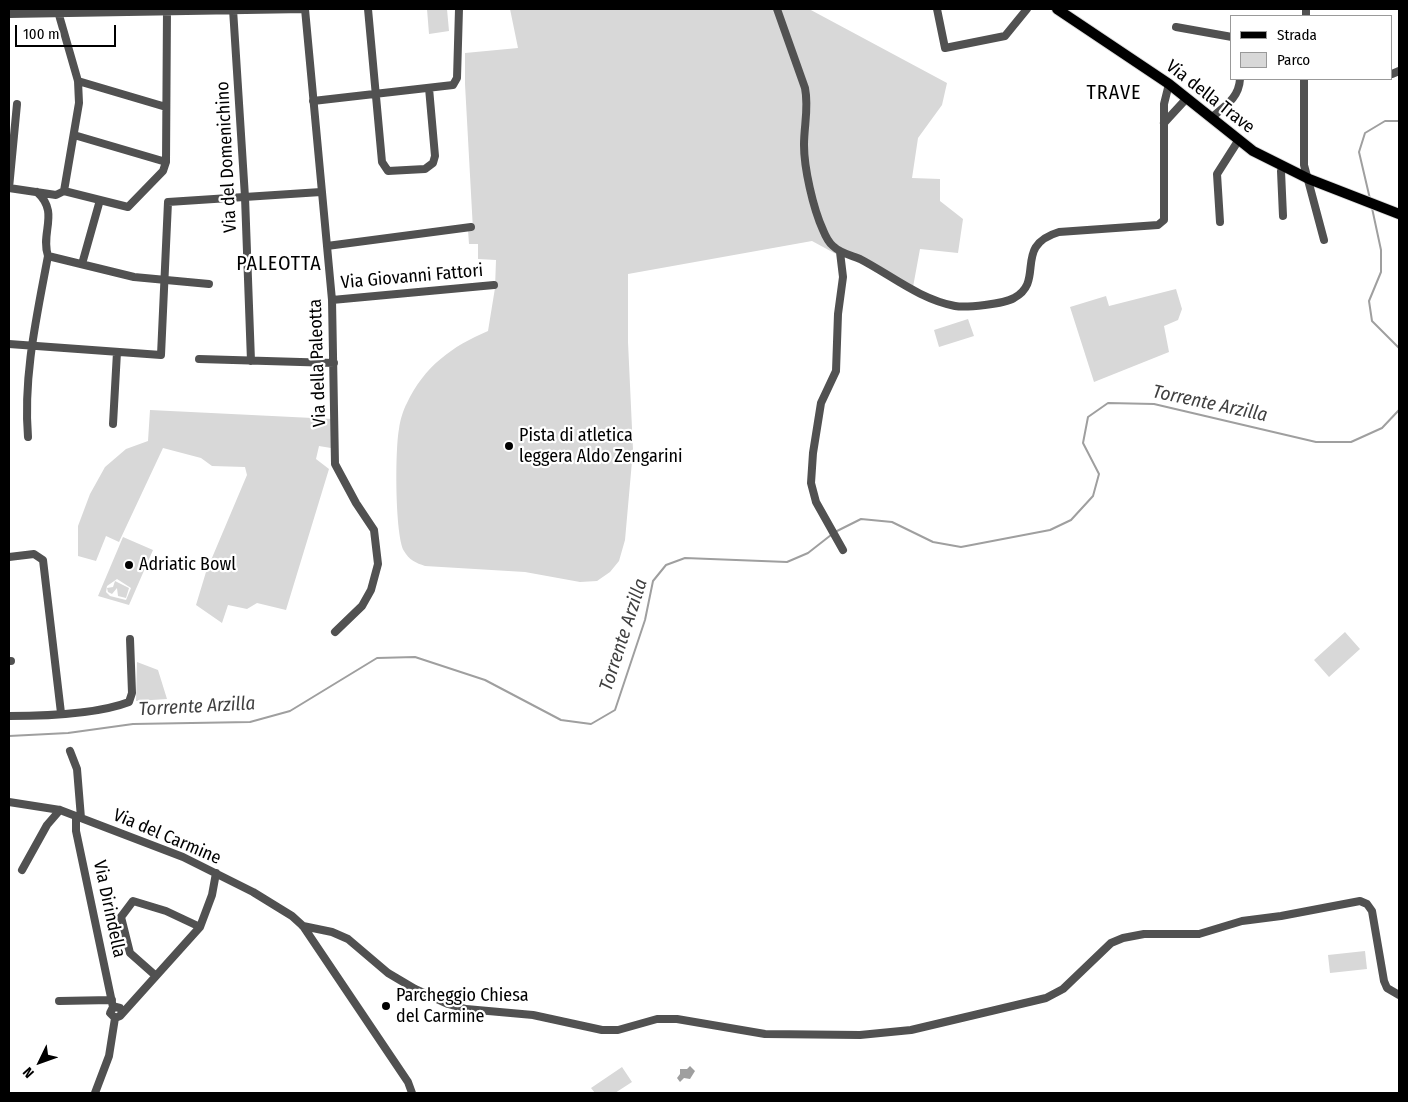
<!DOCTYPE html>
<style>
body{margin:0}
#map{position:relative;width:1408px;height:1102px;overflow:hidden;background:#fff;font-family:"Fira Sans Condensed",sans-serif}
canvas{display:block}
.frame{position:absolute;inset:0;border:10px solid #000;pointer-events:none}
.legend{position:absolute;left:1230px;top:15px;width:162px;height:65px;box-sizing:border-box;background:#fff;border:1px solid #999;margin:0;padding:6px 9px;list-style:none;font-size:15px;color:#000}
.legend li{display:flex;align-items:center;gap:10px;height:25px}
.legend b{width:25px;border:1px solid #999}
.north{position:absolute;left:15px;top:1037px;width:50px;height:50px;-webkit-text-stroke:4px #fff;paint-order:stroke;rotate:228deg;font-size:14px;font-weight:700;line-height:20px;text-align:center;color:#000}
.north::after{content:'';display:block;margin:auto;width:18px;height:22px;background:#000;clip-path:polygon(50% 0,100% 100%,50% 72%,0 100%)}
.scale{position:absolute;left:15px;top:25px;width:101px;height:22px;box-sizing:border-box;border:2px solid #000;border-top:0;padding-left:6px;font-size:15px;line-height:18px;white-space:nowrap;color:#000;-webkit-text-stroke:4px #fff;paint-order:stroke}
</style>
<div id="map">
<canvas width="1408" height="1102"></canvas>
<div class="frame"></div>
<ul class="legend">
<li><b style="height:6px;background:#000"></b>Strada</li>
<li><b style="height:14px;background:#d8d8d8"></b>Parco</li>
</ul>
<div class="north">N</div>
<div class="scale">100 m</div>
</div>
<script>
const context = document.querySelector('canvas').getContext('2d');
context.lineJoin = 'round';
function fillPath(path, color) {
  context.fillStyle = color;
  context.fill(path, 'evenodd');
}
function trace(path, color, width, dash) {
  context.strokeStyle = color;
  context.lineWidth = width;
  context.lineCap = dash ? 'butt' : 'round';
  context.setLineDash(dash || []);
  context.stroke(path);
}
function drawText(font, color, halo, rows, align = 'center') {
  context.font = font + ' "Fira Sans Condensed",sans-serif';
  context.lineWidth = 4.5;
  context.setLineDash([]);
  context.textBaseline = 'middle';
  context.strokeStyle = halo;
  context.fillStyle = color;
  for (const [text, x, y, turn = 0] of rows) {
    context.save();
    context.translate(x, y);
    context.rotate((+turn || 0) * Math.PI / 180);
    context.textAlign = isNaN(turn) ? turn : align;
    if (halo) context.strokeText(text, 0, 0);
    context.fillText(text, 0, 0);
    context.restore();
  }
}
const green = new Path2D(`
 M 427,9 L 447,9 L 449,31 L 429,34 Z
 M 510,9 L 809,9 L 947,83 L 942,105 L 918,138 L 912,178 L 940,179 L 940,201 L 963,219 L 958,253 L 920,249 L 913,287 L 840,248 L 836,254 L 812,241 L 628,274 L 628,342 L 633,450 L 625,540 L 619,561 L 610,572 L 597,581 L 580,582 L 525,572 L 425,566 C 416,563 409,560 404,551 C 395,535 395,449 399,429 C 400,421 403,410 407,403 C 424,367 452,346 488,331 L 495,288 L 496,260 L 478,259 L 478,244 L 469,244 L 468,230 L 473,230 L 465,84 L 465,53 L 518,48 Z
 M 1176,289 L 1182,309 L 1178,320 L 1164,326 L 1169,352 L 1094,382 L 1070,307 L 1106,296 L 1109,306 Z
 M 968,319 L 974,336 L 939,347 L 934,330 Z
 M 150,410 L 333,419 L 331,448 L 319,446 L 316,459 L 329,469 L 286,610 L 257,603 L 247,609 L 228,605 L 222,623 L 196,605 L 206,572 L 247,475 L 245,467 L 212,466 L 201,458 L 163,448 L 119,542 L 106,536 L 96,561 L 78,556 L 78,526 L 90,494 L 105,467 L 126,449 L 148,441 Z
 M 123,537 L 153,550 L 129,605 L 98,596 ZM 117,579 L 131,588 L 126,600 L 110,596 L 106,592 L 107,586 Z
 M 115,581 L 129,588 L 126,598 L 118,596 L 117,588 L 112,594 L 108,592 L 107,588 L 113,587 Z
 M 1345,632 L 1360,649 L 1329,677 L 1314,660 Z
 M 137,662 L 158,670 L 167,699 L 136,701 Z
 M 1365,951 L 1367,969 L 1330,973 L 1328,955 Z
 M 622,1067 L 632,1082 L 615,1093 L 595,1093 L 591,1088 Z`);
const water = new Path2D(`
 M 690,1066 L 695,1071 L 690,1079 L 684,1078 L 680,1082 L 677,1078 L 680,1074 L 680,1069 L 687,1069 Z`);
const stream = new Path2D(`
 M 1370,199 L 1359,152 L 1365,133 L 1385,121 L 1399,121
 M 1372,208 L 1381,250 L 1381,272 L 1369,301 L 1372,321 L 1399,348
 M 835,532 L 861,519 L 892,522 L 933,542 L 961,547 L 1050,530 L 1071,520 L 1093,496 L 1099,474 L 1083,443 L 1088,417 L 1108,403 L 1154,404 L 1316,442 L 1351,442 L 1382,428 L 1399,410
 M 9,736 L 68,733 L 133,724 L 250,722 L 290,711 L 377,658 L 415,657 L 485,680 L 561,720 L 591,724 L 615,710 L 645,620 L 653,581 L 666,565 L 685,558 L 787,562 L 808,553 L 831,535`);
const minor = new Path2D(`
 M 233,9 L 245,197 L 251,361
 M 305,9 L 332,300 L 335,464 L 356,503 L 374,530 L 378,564 L 371,590 L 362,606 L 335,632
 M 368,9 L 382,162 L 388,171 L 425,169 L 433,163 L 435,156 L 429,88
 M 777,9 L 805,88 C 809,108 804,125 804,145 C 804,168 813,208 823,230 C 825,235 828,242 833,246 C 840,253 850,255 860,259 C 891,275 919,299 955,306 C 966,308 1004,304 1014,298 C 1046,281 1012,246 1059,232 L 1158,225 L 1164,220 L 1164,104 L 1169,84
 M 937,9 L 945,48 L 1005,36 L 1027,9
 M 9,14 L 305,9
 M 59,15 L 78,81 L 79,103 L 64,191
 M 1306,16 L 1306,9
 M 1176,27 L 1232,37
 M 1392,74 L 1399,71
 M 1304,79 L 1304,165 L 1324,240
 M 78,81 L 166,107
 M 313,101 L 453,85 L 457,78 L 459,9
 M 1211,118 C 1225,106 1239,98 1240,79
 M 1164,123 L 1187,98
 M 74,135 L 166,162
 M 1283,167 L 1281,171 L 1283,216
 M 9,188 L 56,195 L 64,191 L 128,207 L 163,171 L 166,162 L 167,9
 M 9,188 L 17,104
 M 1220,222 L 1217,174 L 1238,141
 M 327,246 L 471,227
 M 840,252 L 843,277 L 838,314 L 836,371 L 821,403 L 813,453 L 811,483 L 816,502 L 843,550
 M 48,256 L 134,277 L 209,284
 M 82,264 L 100,200
 M 332,300 L 494,285
 M 9,344 L 161,355 L 168,202 L 321,192
 M 199,359 L 334,363
 M 113,424 L 117,352
 M 28,437 C 23,376 37,315 48,256 C 40,232 60,213 37,192
 M 9,557 L 34,554 L 43,560 L 61,713
 M 9,661 L 11,661
 M 9,716 C 43,716 98,714 129,702 L 132,693 L 130,639
 M 70,751 L 77,769 L 81,818
 M 9,802 L 60,810 L 183,857 L 253,892 L 292,916 L 303,926 L 408,1082 L 412,1093
 M 76,817 L 76,831 L 113,1007
 M 22,870 L 47,825 L 60,810
 M 303,926 L 332,932 L 348,939 L 388,973 L 415,989 L 448,1004 L 466,1009 L 533,1015 L 602,1030 L 618,1030 L 657,1019 L 677,1019 L 765,1034 L 860,1035 L 911,1030 L 1046,998 L 1063,989 L 1111,943 L 1123,938 L 1144,934 L 1199,934 L 1242,921 L 1281,916 L 1360,901 L 1367,904 L 1372,911 L 1384,981 L 1387,988 L 1399,995
 M 156,976 L 130,953 L 121,917 L 133,901 L 166,911 L 200,927
 M 59,1001 L 112,1000
 M 122,1013 L 120,1008 L 116,1007 L 112,1009 L 110,1013 L 115,1018 L 120,1016 L 200,927 L 212,895 L 216,873
 M 95,1093 L 109,1056 L 115,1018`);
const major = new Path2D(`
 M 1057,9 L 1169,84 L 1253,151 L 1309,179 L 1399,214`);
const markers = [
 [509,446,5,"#000"],
 [129,565,5,"#000"],
 [386,1006,5,"#000"]
];
const streetNames = [
 ["Via della Trave",1210,97,38],
 ["Via del Domenichino",227,157,-93],
 ["Via Giovanni Fattori",412,277,-5],
 ["Via della Paleotta",318,363,-92],
 ["Via del Carmine",167,837,23],
 ["Via Dirindella",109,909,78]
];
const poiNames = [
 ["Pista di atletica",519,436],
 ["leggera Aldo Zengarini",519,457],
 ["Adriatic Bowl",139,565],
 ["Parcheggio Chiesa",396,996],
 ["del Carmine",396,1017]
];
const waterNames = [
 ["Torrente Arzilla",1210,404,12],
 ["Torrente Arzilla",624,635,-72],
 ["Torrente Arzilla",197,707,-3]
];
const quarterNames = [
 ["TRAVE",1114,93],
 ["PALEOTTA",279,264]
];
fillPath(green, '#d8d8d8');
fillPath(water, '#9f9f9f');
trace(stream, '#9f9f9f', 2);
trace(major, '#dbdbdb', 12);
trace(minor, '#515151', 8);
trace(major, '#000', 10);
for (const [x, y, r, color] of markers) {
  const dot = new Path2D();
  dot.arc(x, y, r, 0, 2 * Math.PI);
  context.fillStyle = color;
  context.fill(dot);
  trace(dot, '#fff', 2);
}
drawText('18px', '#000', '#fff', streetNames);
drawText('18px', '#000', '#fff', poiNames, 'left');
drawText('italic 19px', '#404040', '#fff', waterNames);
context.letterSpacing = '1px';
drawText('20px', '#000', '#fff', quarterNames);
context.letterSpacing = '0px';
</script>
